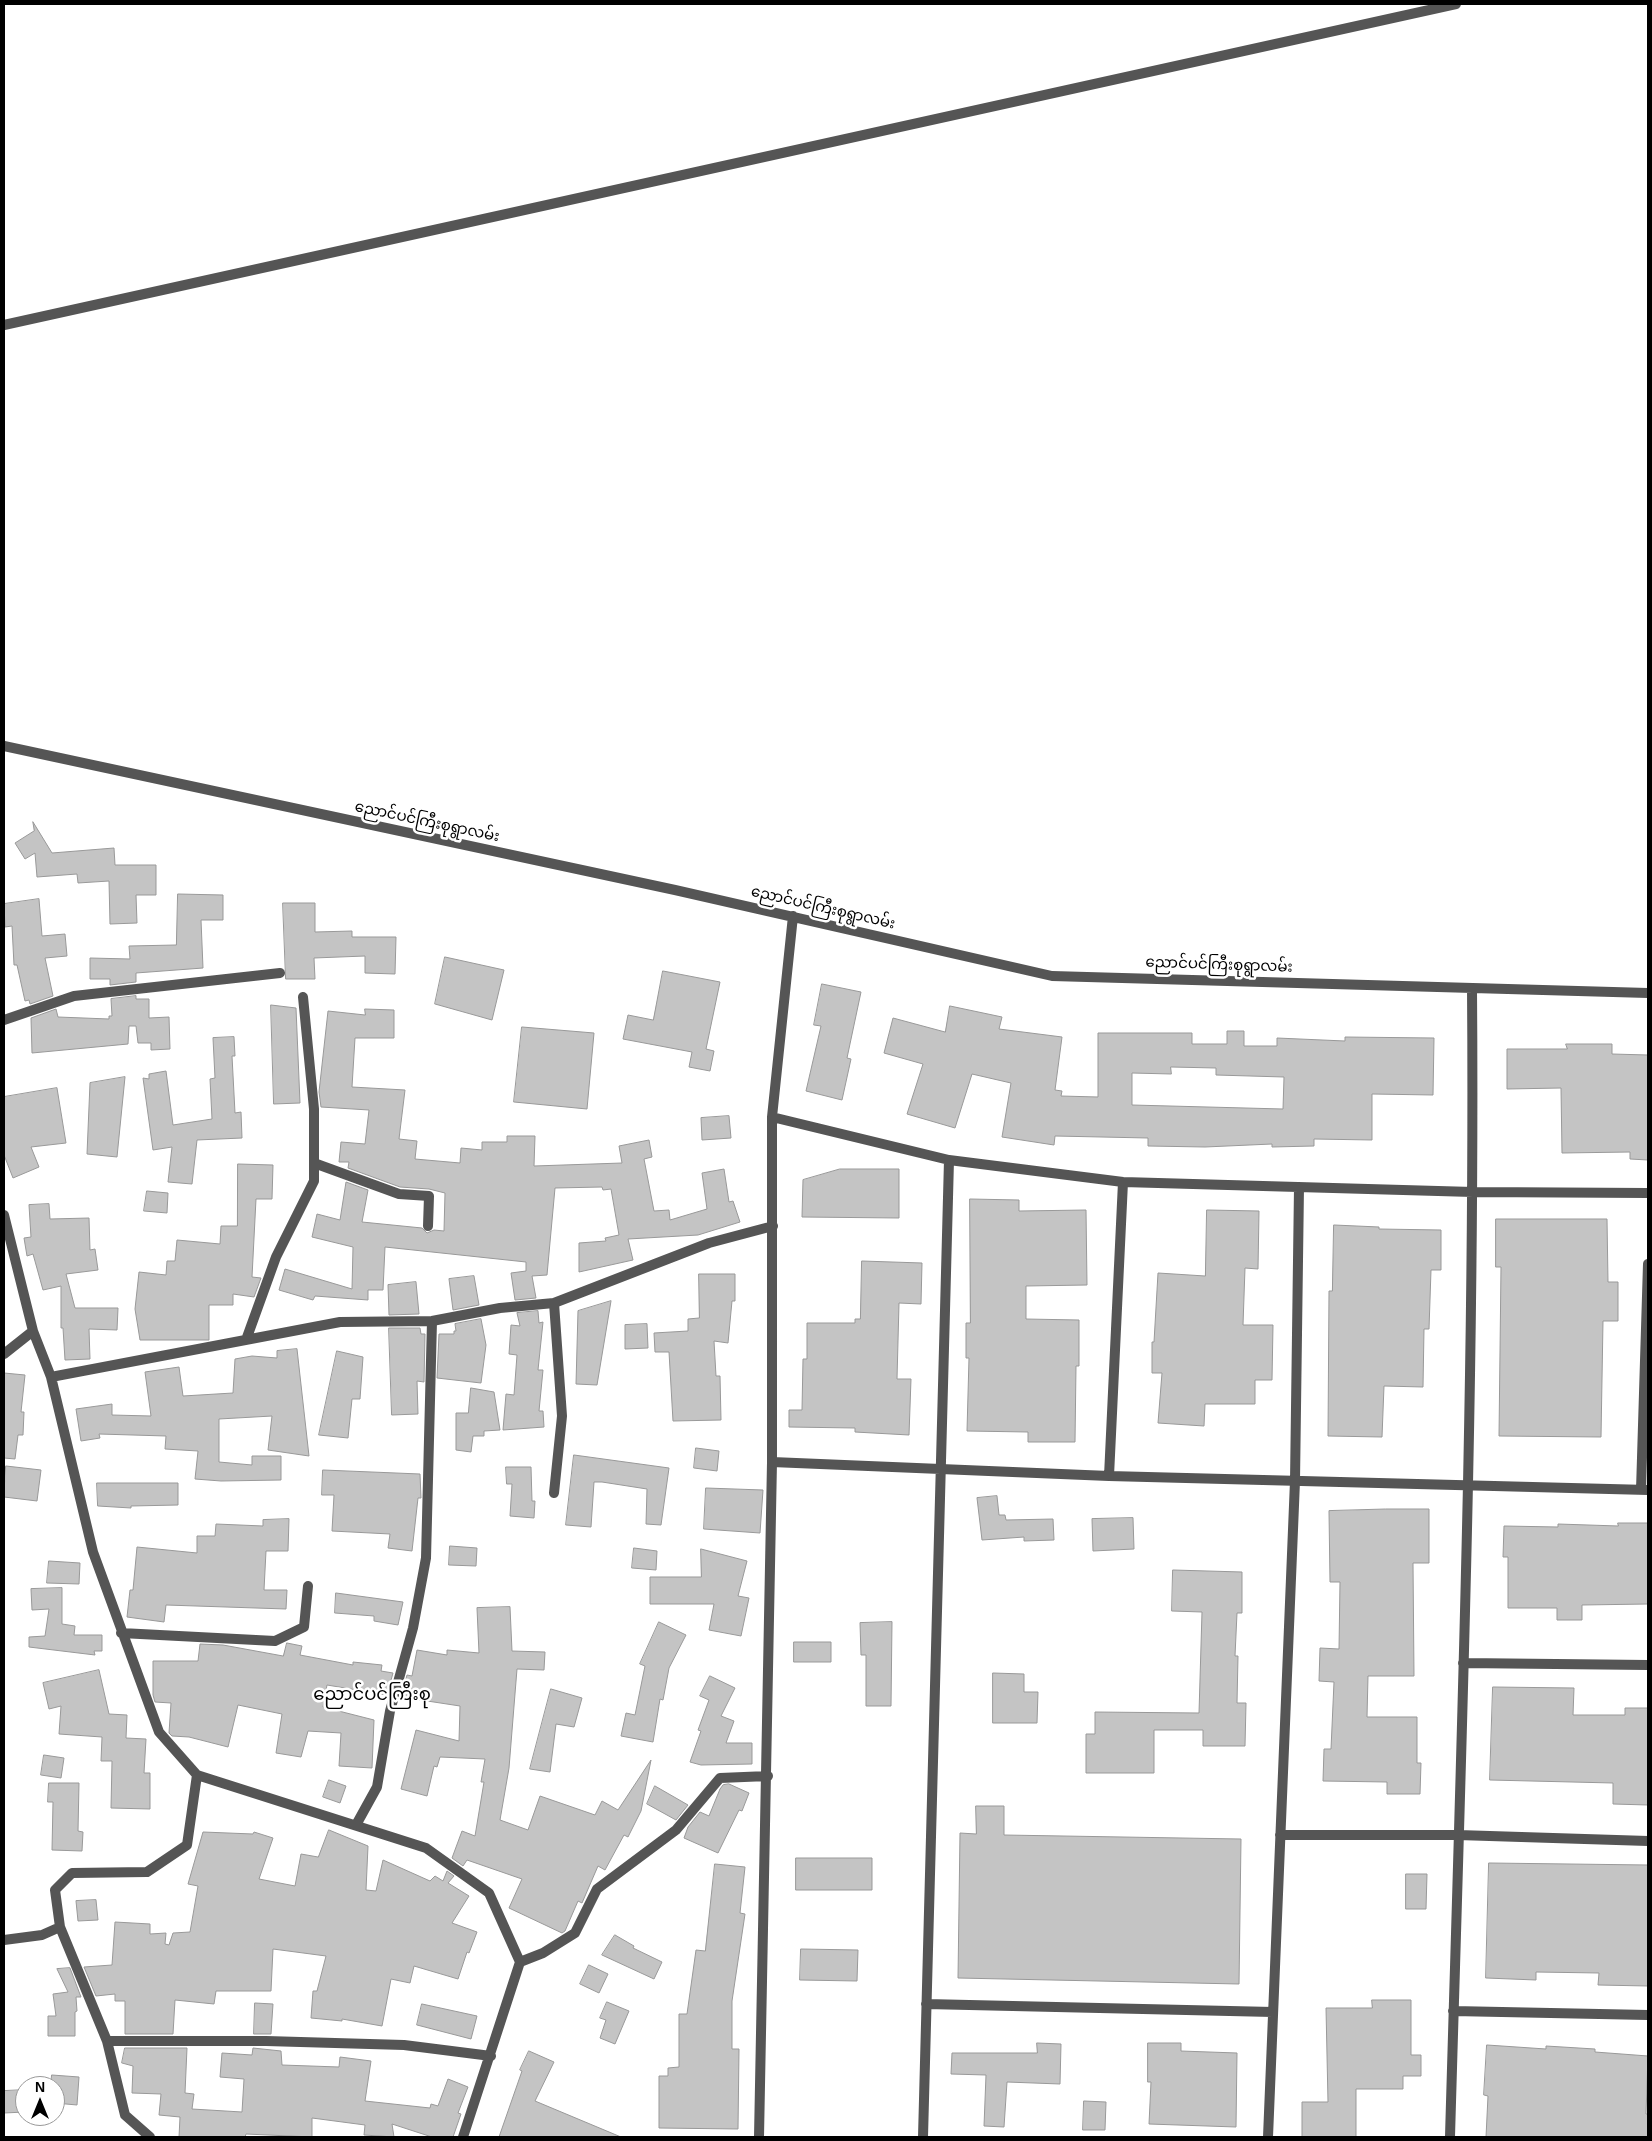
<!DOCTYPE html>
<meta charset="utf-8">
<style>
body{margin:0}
#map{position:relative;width:1652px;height:2141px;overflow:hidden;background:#fff;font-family:Helvetica,sans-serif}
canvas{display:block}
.frame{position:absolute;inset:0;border:5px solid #000;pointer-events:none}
.north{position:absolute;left:15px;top:2076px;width:50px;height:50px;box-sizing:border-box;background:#fff;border:1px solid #999;border-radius:50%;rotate:0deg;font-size:14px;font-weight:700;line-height:20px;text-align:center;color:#000}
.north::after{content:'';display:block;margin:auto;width:18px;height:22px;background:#000;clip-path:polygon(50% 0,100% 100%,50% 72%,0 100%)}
</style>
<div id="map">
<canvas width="1652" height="2141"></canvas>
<div class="frame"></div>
<div class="north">N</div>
</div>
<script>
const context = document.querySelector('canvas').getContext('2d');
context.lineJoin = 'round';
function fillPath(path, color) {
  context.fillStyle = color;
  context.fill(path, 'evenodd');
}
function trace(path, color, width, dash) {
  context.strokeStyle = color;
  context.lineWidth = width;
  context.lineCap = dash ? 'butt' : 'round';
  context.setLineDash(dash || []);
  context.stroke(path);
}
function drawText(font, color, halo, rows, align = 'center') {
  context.font = font + ' Helvetica,"Noto Sans Myanmar",sans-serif';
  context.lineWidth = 5;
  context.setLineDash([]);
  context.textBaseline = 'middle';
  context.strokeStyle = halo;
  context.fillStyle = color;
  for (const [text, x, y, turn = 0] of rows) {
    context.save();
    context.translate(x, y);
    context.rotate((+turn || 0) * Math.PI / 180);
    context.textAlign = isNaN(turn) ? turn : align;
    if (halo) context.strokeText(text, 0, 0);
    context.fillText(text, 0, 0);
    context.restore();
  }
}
const building = new Path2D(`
 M 33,822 L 52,853 L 114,848 L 115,865 L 156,865 L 156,895 L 136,895 L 137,923 L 110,924 L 109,881 L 78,883 L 77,874 L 37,877 L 35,853 L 25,859 L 15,843 L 34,831 Z
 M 178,894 L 223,895 L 223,920 L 201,920 L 203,968 L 136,973 L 136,982 L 110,985 L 110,979 L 90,979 L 90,958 L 130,959 L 129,946 L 176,945 Z
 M 39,899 L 42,936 L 65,934 L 67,956 L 45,958 L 53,996 L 30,1004 L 29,1000 L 25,1001 L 17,965 L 14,965 L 12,926 L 5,927 L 4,904 Z
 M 283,903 L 315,903 L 315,932 L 352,931 L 352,937 L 396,937 L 395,974 L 365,973 L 365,956 L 314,958 L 315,979 L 286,979 Z
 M 445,957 L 504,970 L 492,1020 L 435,1004 Z
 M 663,971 L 720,982 L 706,1049 L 714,1051 L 710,1071 L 689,1067 L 692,1052 L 623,1039 L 628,1015 L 653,1020 Z
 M 822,984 L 861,992 L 847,1058 L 851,1059 L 842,1100 L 806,1091 L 821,1026 L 814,1025 Z
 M 136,996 L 136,999 L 149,999 L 149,1018 L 169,1017 L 170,1049 L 151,1050 L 151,1043 L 138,1043 L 136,1026 L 129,1026 L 128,1044 L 32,1053 L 31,1018 L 56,1009 L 58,1017 L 109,1019 L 109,1016 L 112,1016 L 111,999 Z
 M 271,1005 L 296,1008 L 300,1103 L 274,1104 Z
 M 950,1006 L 1002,1017 L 999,1029 L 1062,1037 L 1055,1090 L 1062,1091 L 1061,1096 L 1098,1097 L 1098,1033 L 1192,1033 L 1192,1044 L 1227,1044 L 1227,1031 L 1244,1031 L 1244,1046 L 1277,1046 L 1277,1038 L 1345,1041 L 1345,1037 L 1434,1038 L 1433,1095 L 1372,1094 L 1372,1140 L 1314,1139 L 1314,1146 L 1272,1147 L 1272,1144 L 1205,1147 L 1148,1146 L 1148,1138 L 1055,1136 L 1054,1145 L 1002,1137 L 1011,1083 L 972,1074 L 955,1128 L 907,1114 L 923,1064 L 884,1053 L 893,1018 L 945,1032 ZM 1171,1067 L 1216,1068 L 1216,1075 L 1284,1077 L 1283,1109 L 1132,1105 L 1132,1073 L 1171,1074 Z
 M 365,1009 L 394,1010 L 394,1038 L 355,1038 L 352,1087 L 405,1090 L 399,1139 L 417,1141 L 415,1159 L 460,1163 L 461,1148 L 482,1150 L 482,1142 L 507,1142 L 507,1136 L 535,1136 L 534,1166 L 622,1163 L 619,1146 L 649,1140 L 652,1157 L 644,1159 L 654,1211 L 669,1210 L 670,1220 L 707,1209 L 702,1173 L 724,1169 L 729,1202 L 733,1201 L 740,1222 L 698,1235 L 628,1239 L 633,1260 L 579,1272 L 579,1243 L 606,1241 L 605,1238 L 619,1235 L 611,1189 L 603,1190 L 602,1187 L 555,1188 L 547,1275 L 532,1276 L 536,1298 L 515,1300 L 511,1273 L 526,1271 L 526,1262 L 385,1247 L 383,1290 L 368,1290 L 368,1300 L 315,1296 L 313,1300 L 279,1290 L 285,1269 L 352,1289 L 353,1247 L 312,1237 L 317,1214 L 340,1220 L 346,1182 L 368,1190 L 362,1222 L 422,1228 L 427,1233 L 434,1230 L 444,1231 L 445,1193 L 429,1189 L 400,1187 L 348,1168 L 349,1162 L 339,1162 L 341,1142 L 365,1144 L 369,1110 L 321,1107 L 319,1092 L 328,1011 L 365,1015 Z
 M 522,1027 L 594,1033 L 587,1109 L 514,1102 Z
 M 234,1037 L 235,1056 L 232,1056 L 235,1113 L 241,1112 L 242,1138 L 197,1140 L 192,1184 L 168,1182 L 172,1147 L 153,1150 L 143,1078 L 149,1079 L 149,1074 L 166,1071 L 173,1125 L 212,1119 L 210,1079 L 215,1078 L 213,1038 Z
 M 1566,1044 L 1612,1044 L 1612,1054 L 1648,1055 L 1648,1160 L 1630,1159 L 1630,1152 L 1562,1153 L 1561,1088 L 1507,1089 L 1507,1049 L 1567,1049 Z
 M 125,1077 L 117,1157 L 87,1154 L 90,1083 Z
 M 57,1088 L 66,1143 L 31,1147 L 39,1167 L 13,1178 L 4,1155 L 4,1097 Z
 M 729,1116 L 731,1138 L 702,1140 L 701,1118 Z
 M 238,1164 L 273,1165 L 272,1199 L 256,1199 L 252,1277 L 261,1278 L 254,1297 L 233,1294 L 233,1305 L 209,1305 L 209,1340 L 140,1340 L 135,1309 L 139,1272 L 166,1275 L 167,1261 L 175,1261 L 177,1240 L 220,1244 L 221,1226 L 237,1226 Z
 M 840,1169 L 899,1169 L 899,1218 L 802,1217 L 803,1180 Z
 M 147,1191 L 168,1193 L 167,1213 L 144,1211 Z
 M 970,1199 L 1019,1200 L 1019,1211 L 1086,1210 L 1087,1285 L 1026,1286 L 1026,1319 L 1079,1320 L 1079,1366 L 1076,1366 L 1075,1442 L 1028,1442 L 1028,1432 L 967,1431 L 969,1358 L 966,1358 L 966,1323 L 970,1323 Z
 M 49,1204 L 50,1219 L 89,1218 L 90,1250 L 95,1249 L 98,1270 L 66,1274 L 75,1308 L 118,1308 L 117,1330 L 89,1329 L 90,1359 L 65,1360 L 63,1328 L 61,1328 L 61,1286 L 43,1290 L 33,1254 L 27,1256 L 24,1238 L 31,1237 L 29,1205 Z
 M 1207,1210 L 1259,1211 L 1258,1269 L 1245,1268 L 1243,1325 L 1273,1325 L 1272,1380 L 1255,1380 L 1255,1404 L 1205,1404 L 1204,1426 L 1158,1423 L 1162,1373 L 1152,1373 L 1152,1342 L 1154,1342 L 1158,1273 L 1205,1276 Z
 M 1496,1219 L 1607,1219 L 1608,1282 L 1618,1282 L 1618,1321 L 1603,1321 L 1601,1437 L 1499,1436 L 1501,1267 L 1496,1267 Z
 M 1334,1225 L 1379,1227 L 1379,1229 L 1441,1230 L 1441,1270 L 1431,1270 L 1429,1329 L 1424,1329 L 1423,1387 L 1384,1386 L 1382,1437 L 1328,1436 L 1329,1291 L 1332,1291 Z
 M 862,1261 L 922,1263 L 921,1304 L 899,1303 L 897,1379 L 911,1379 L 909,1435 L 855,1432 L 855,1428 L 789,1427 L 789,1410 L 802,1410 L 803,1359 L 807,1359 L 807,1323 L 855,1323 L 855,1319 L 860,1319 Z
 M 699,1274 L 735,1274 L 735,1301 L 732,1301 L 728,1343 L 714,1341 L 716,1376 L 720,1376 L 721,1420 L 673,1421 L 669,1352 L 655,1352 L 654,1333 L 688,1331 L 688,1319 L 699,1318 Z
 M 474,1276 L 479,1305 L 453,1310 L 449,1279 Z
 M 416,1282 L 419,1314 L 389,1315 L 388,1285 Z
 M 611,1301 L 597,1385 L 576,1384 L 578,1311 Z
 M 538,1311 L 539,1323 L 543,1322 L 538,1370 L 543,1370 L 539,1411 L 543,1411 L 544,1427 L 503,1430 L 506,1394 L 514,1395 L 517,1355 L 509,1354 L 511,1325 L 520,1326 L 517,1313 Z
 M 481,1319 L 486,1345 L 481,1383 L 437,1378 L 439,1334 L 454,1334 L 454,1331 L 456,1331 L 455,1324 Z
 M 647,1324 L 648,1348 L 625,1349 L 625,1325 Z
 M 389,1328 L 420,1328 L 421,1334 L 425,1334 L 424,1382 L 417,1381 L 418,1414 L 392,1415 Z
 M 297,1349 L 309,1456 L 268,1450 L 272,1416 L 219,1419 L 219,1462 L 252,1465 L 252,1456 L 281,1456 L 281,1480 L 221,1481 L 195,1479 L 198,1451 L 165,1449 L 166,1436 L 99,1434 L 100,1438 L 81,1441 L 76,1409 L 112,1404 L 112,1415 L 151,1416 L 145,1372 L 179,1367 L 183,1396 L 233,1393 L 235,1359 L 252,1356 L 277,1358 L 277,1351 Z
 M 337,1351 L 363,1357 L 360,1399 L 352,1399 L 348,1438 L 319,1435 Z
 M 4,1373 L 25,1375 L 21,1412 L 24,1412 L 23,1435 L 18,1435 L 15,1459 L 4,1458 Z
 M 471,1388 L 494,1392 L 500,1430 L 484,1431 L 484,1436 L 473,1436 L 471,1452 L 456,1450 L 456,1413 L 468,1413 Z
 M 696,1448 L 719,1451 L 717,1471 L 694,1468 Z
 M 574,1455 L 669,1468 L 661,1525 L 646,1524 L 647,1489 L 602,1482 L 594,1482 L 591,1527 L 566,1525 Z
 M 6,1466 L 41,1470 L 37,1501 L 4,1497 Z
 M 506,1467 L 531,1467 L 532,1501 L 535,1501 L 534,1518 L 510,1516 L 512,1484 L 507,1484 Z
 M 323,1470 L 420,1474 L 421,1498 L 418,1498 L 412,1551 L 388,1548 L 390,1534 L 332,1531 L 334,1495 L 322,1495 Z
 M 97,1483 L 178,1483 L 178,1505 L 131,1506 L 131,1508 L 98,1506 Z
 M 706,1488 L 763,1490 L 760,1533 L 704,1529 Z
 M 997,1496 L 999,1515 L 1005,1515 L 1006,1520 L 1053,1519 L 1054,1540 L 1024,1541 L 1024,1537 L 982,1540 L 977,1498 Z
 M 1386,1509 L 1429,1509 L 1429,1563 L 1413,1563 L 1414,1676 L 1368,1676 L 1367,1717 L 1417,1717 L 1417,1763 L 1421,1763 L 1420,1794 L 1387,1794 L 1387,1782 L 1323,1781 L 1324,1749 L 1331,1749 L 1334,1682 L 1319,1681 L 1320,1648 L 1339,1649 L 1340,1582 L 1330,1582 L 1329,1511 Z
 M 1133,1518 L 1134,1549 L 1093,1551 L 1092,1519 Z
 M 289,1519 L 288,1551 L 266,1551 L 264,1590 L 287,1590 L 286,1609 L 166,1605 L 164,1622 L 127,1617 L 130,1590 L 133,1590 L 137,1547 L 197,1553 L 197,1536 L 215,1536 L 216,1524 L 263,1526 L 263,1520 Z
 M 1618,1523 L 1648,1523 L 1648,1604 L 1582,1605 L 1582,1620 L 1557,1620 L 1557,1608 L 1508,1608 L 1508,1557 L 1503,1557 L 1504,1526 L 1558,1527 L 1558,1524 L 1618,1526 Z
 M 450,1546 L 477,1548 L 476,1566 L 449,1565 Z
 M 634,1548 L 657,1551 L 656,1570 L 632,1568 Z
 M 701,1549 L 747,1561 L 738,1596 L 749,1598 L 741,1636 L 709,1630 L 714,1604 L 650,1604 L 650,1577 L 701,1577 Z
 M 49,1561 L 80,1563 L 79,1584 L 47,1583 Z
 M 1173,1570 L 1242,1572 L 1242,1613 L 1237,1613 L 1235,1656 L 1238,1656 L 1237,1703 L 1246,1703 L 1245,1746 L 1203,1746 L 1203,1730 L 1154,1730 L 1154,1773 L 1086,1773 L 1086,1734 L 1095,1734 L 1095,1712 L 1199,1713 L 1202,1612 L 1172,1611 Z
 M 62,1588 L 62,1624 L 75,1626 L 74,1635 L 102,1635 L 102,1651 L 94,1651 L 95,1655 L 29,1647 L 29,1637 L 45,1636 L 49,1609 L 32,1610 L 31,1589 Z
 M 336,1593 L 403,1602 L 398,1625 L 374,1621 L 374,1616 L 335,1613 Z
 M 510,1607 L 512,1651 L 545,1652 L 544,1670 L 517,1669 L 509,1768 L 500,1820 L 528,1830 L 540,1796 L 595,1815 L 602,1801 L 618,1810 L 651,1760 L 641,1811 L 628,1837 L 624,1835 L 605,1870 L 598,1866 L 582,1903 L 578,1901 L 565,1931 L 562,1933 L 509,1908 L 522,1879 L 467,1860 L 463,1866 L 452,1858 L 462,1831 L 475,1836 L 484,1782 L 481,1782 L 485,1759 L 440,1757 L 437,1767 L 434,1766 L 427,1796 L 401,1789 L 416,1730 L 459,1741 L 460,1706 L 401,1697 L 407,1675 L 412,1676 L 417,1650 L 447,1655 L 447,1650 L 479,1653 L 477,1608 Z
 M 659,1622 L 686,1635 L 669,1668 L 663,1700 L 660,1699 L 653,1742 L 621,1736 L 626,1713 L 635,1715 L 645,1666 L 640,1664 Z
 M 892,1622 L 891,1706 L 866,1706 L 866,1655 L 861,1655 L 860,1623 Z
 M 794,1642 L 831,1642 L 831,1662 L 794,1662 Z
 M 287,1643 L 302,1646 L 300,1655 L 353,1665 L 353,1662 L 382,1665 L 381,1671 L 393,1673 L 387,1695 L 327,1685 L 323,1707 L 374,1720 L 372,1768 L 339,1766 L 341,1733 L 308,1731 L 301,1757 L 276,1753 L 282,1714 L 238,1705 L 228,1747 L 189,1737 L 172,1736 L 169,1733 L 171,1703 L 155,1702 L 153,1695 L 153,1661 L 198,1661 L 200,1644 L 223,1645 L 283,1656 Z
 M 99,1670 L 109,1714 L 127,1715 L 126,1738 L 146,1739 L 144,1773 L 150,1773 L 150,1809 L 111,1808 L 112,1761 L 101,1761 L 102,1737 L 59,1734 L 61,1706 L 49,1709 L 43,1683 Z
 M 993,1673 L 1024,1674 L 1024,1692 L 1038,1692 L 1037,1723 L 993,1723 Z
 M 710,1676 L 735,1688 L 721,1716 L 734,1721 L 726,1743 L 752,1743 L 752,1764 L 701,1765 L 690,1762 L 701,1731 L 698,1730 L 709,1700 L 700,1696 Z
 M 1493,1687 L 1574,1688 L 1573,1715 L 1625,1715 L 1625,1708 L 1648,1708 L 1648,1805 L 1613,1804 L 1613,1783 L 1490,1780 Z
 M 551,1689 L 582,1698 L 574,1727 L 556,1724 L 550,1772 L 530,1769 Z
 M 44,1755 L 64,1758 L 61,1778 L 41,1775 Z
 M 329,1780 L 346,1786 L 340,1803 L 323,1797 Z
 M 49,1783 L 79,1783 L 78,1831 L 83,1832 L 82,1851 L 52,1850 L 53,1802 L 48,1802 Z
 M 729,1784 L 749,1793 L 742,1811 L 739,1810 L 718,1853 L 684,1838 L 688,1827 L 700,1812 L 709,1816 L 720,1789 L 723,1785 Z
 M 655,1786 L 688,1805 L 676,1820 L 647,1804 Z
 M 976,1806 L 1004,1806 L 1004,1835 L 1241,1839 L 1239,1984 L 958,1978 L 960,1833 L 976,1834 Z
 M 329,1830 L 368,1846 L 366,1890 L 376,1891 L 383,1860 L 430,1881 L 435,1876 L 443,1881 L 447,1871 L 454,1876 L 448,1883 L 469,1896 L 452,1923 L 477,1932 L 469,1953 L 467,1952 L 458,1979 L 414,1966 L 410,1983 L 391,1979 L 382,2026 L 342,2019 L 342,2021 L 311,2018 L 313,1991 L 317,1991 L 326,1956 L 273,1949 L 271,1991 L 216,1991 L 214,2004 L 175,2000 L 173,2034 L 125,2034 L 125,2001 L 115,2001 L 115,1994 L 96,1996 L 84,1967 L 112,1965 L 115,1922 L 150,1924 L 150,1934 L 166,1933 L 165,1944 L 169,1945 L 173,1933 L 190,1932 L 198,1886 L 188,1884 L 203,1832 L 253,1834 L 254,1832 L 273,1838 L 259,1879 L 295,1886 L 301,1854 L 318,1857 Z
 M 796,1858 L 872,1858 L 872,1890 L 796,1890 Z
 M 1489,1863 L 1648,1865 L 1648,1986 L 1598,1985 L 1599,1973 L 1536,1972 L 1536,1980 L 1486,1978 Z
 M 715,1864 L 745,1867 L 740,1913 L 745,1914 L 732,2001 L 732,2049 L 739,2049 L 738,2129 L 659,2128 L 659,2076 L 668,2076 L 668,2068 L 679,2067 L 679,2014 L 687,2014 L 696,1950 L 705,1951 Z
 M 1406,1874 L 1427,1874 L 1426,1909 L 1406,1909 Z
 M 96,1900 L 98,1920 L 78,1921 L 76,1901 Z
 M 615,1935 L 634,1946 L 633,1948 L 662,1962 L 654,1979 L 602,1955 Z
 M 801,1949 L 858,1950 L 857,1981 L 800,1980 Z
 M 589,1965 L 608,1974 L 599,1993 L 580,1984 Z
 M 70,1968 L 81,1997 L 76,1997 L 77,2011 L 75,2012 L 75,2036 L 48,2036 L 48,2016 L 56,2016 L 53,1994 L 68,1992 L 57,1969 Z
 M 1372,2000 L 1411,2000 L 1411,2055 L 1421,2055 L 1421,2076 L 1403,2076 L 1403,2089 L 1356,2089 L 1356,2137 L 1302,2137 L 1302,2102 L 1328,2102 L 1326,2008 L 1372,2008 Z
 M 607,2002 L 629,2011 L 615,2044 L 600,2038 L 606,2020 L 600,2018 Z
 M 255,2003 L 273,2004 L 271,2034 L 254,2034 Z
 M 422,2004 L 477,2016 L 471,2039 L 417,2025 Z
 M 1037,2043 L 1061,2044 L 1060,2084 L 1007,2082 L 1004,2127 L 984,2126 L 986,2075 L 951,2074 L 952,2053 L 1037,2053 Z
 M 1148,2043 L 1181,2043 L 1181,2051 L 1237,2053 L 1236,2127 L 1149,2124 L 1151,2082 L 1148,2082 Z
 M 1487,2045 L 1546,2049 L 1546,2046 L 1595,2049 L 1595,2052 L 1648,2056 L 1646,2114 L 1648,2114 L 1648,2137 L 1486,2137 L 1488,2096 L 1484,2095 Z
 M 125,2048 L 187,2048 L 185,2093 L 194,2094 L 192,2109 L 242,2112 L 244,2079 L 220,2077 L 222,2053 L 252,2055 L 253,2048 L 281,2051 L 282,2065 L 339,2067 L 340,2057 L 371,2061 L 365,2101 L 430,2108 L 431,2104 L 438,2106 L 448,2079 L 468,2087 L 458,2113 L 461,2114 L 453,2137 L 432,2137 L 392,2124 L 394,2137 L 364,2135 L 365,2125 L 312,2118 L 312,2137 L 246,2134 L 245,2137 L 179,2137 L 180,2117 L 159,2115 L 161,2094 L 132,2093 L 133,2066 L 122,2063 Z
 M 529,2051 L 554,2062 L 535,2101 L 621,2137 L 499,2137 L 522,2071 L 520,2070 Z
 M 52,2075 L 79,2077 L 77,2105 L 55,2103 L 55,2086 L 51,2086 Z
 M 25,2090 L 25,2112 L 4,2113 L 4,2091 Z
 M 1084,2101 L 1106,2102 L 1105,2130 L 1083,2130 Z`);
const street = new Path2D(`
 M 4,325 L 1456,4
 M 4,746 L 675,890 L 1052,976 L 1648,993
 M 4,1020 L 74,996 L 280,973
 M 772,1117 L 949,1160 L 1123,1182 L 1473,1192 L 1648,1193
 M 314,1163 L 399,1194 L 429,1196 L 428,1226
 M 4,1215 L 33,1331 L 51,1377 L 93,1552 L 159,1732 L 197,1775 L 426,1848 L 489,1893 L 520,1962 L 463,2137
 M 554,1303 L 562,1416 L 554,1493
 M 246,1340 L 276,1257 L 314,1181 L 314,1109 L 303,997
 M 4,1354 L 33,1331
 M 51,1377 L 340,1322 L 432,1321 L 500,1308 L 554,1303 L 709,1243 L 773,1226
 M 772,1462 L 1109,1476 L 1648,1490
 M 1109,1476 L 1123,1182
 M 1641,1490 L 1648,1264
 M 121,1633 L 275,1641 L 304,1627 L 308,1586
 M 1463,1663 L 1648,1665
 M 356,1825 L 377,1787 L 390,1711 L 413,1628 L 426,1558 L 432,1321
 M 1280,1835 L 1458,1835 L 1648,1841
 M 60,1927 L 107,2041 L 125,2115 L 150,2137
 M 4,1940 L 42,1935 L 60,1927 L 55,1890 L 72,1873 L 147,1872 L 187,1845 L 197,1775
 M 520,1962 L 543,1953 L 575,1933 L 597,1889 L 676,1830 L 720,1778 L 768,1776
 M 926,2004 L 1273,2012
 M 1453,2011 L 1648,2015
 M 107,2041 L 266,2041 L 404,2045 L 491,2056
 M 759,2137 L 772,1462 L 772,1117 L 793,916
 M 923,2137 L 949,1160
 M 1268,2137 L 1295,1481 L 1299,1187
 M 1450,2137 C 1461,1754 1475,1371 1472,988`);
const streetNames = [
 ["ညောင်ပင်ကြီးစုရွာလမ်း",427,822,12],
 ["ညောင်ပင်ကြီးစုရွာလမ်း",823,908,13],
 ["ညောင်ပင်ကြီးစုရွာလမ်း",1219,965,2]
];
const quarterNames = [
 ["ညောင်ပင်ကြီးစု",372,1695]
];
fillPath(building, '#c4c4c4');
trace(building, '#999', 1);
trace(street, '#555', 10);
drawText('15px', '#000', '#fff', streetNames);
drawText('18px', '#000', '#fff', quarterNames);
</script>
